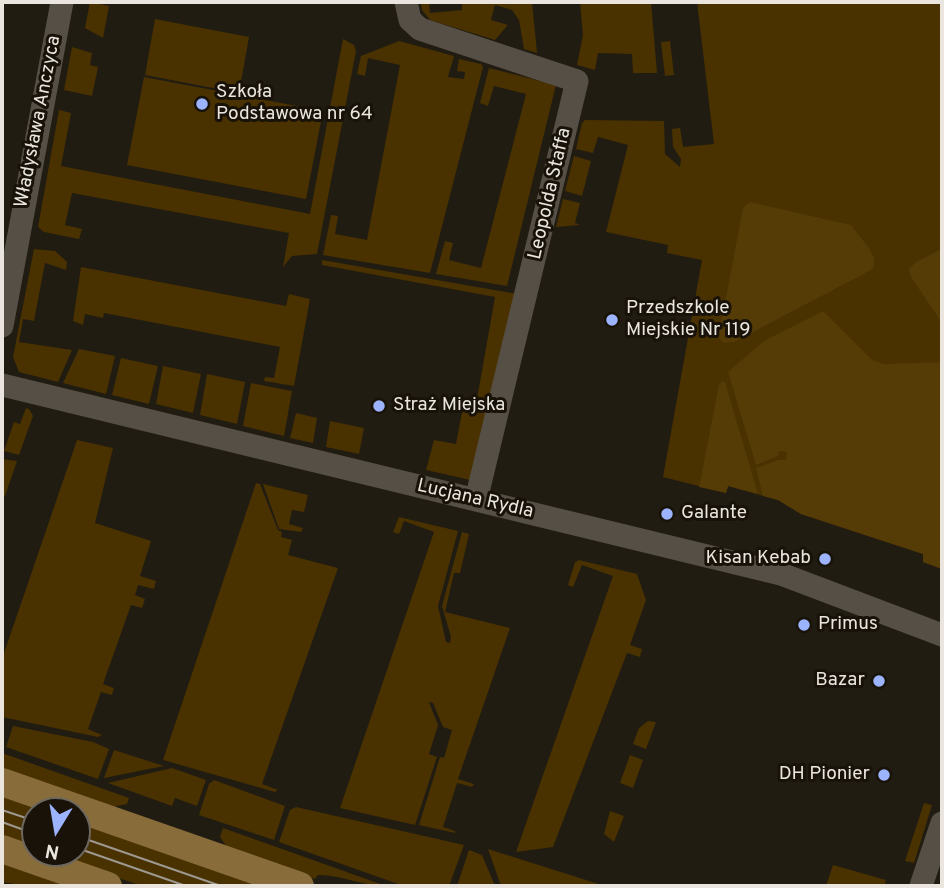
<!DOCTYPE html>
<meta charset="utf-8">
<style>
body{margin:0}
#map{position:relative;width:944px;height:888px;overflow:hidden;background:#211c12;font-family:Overpass,sans-serif}
canvas{display:block}
.frame{position:absolute;inset:0;border:4px solid #eae6df;pointer-events:none}
.north{position:absolute;left:21px;top:797px;width:70px;height:70px;box-sizing:border-box;background:#181209;border:2px solid #6c675f;border-radius:50%;rotate:191deg;font-size:19px;font-weight:700;line-height:28px;text-align:center;color:#eae6df}
.north::after{content:'';display:block;margin:auto;width:24px;height:32px;background:#9cb4fd;clip-path:polygon(50% 0,100% 100%,50% 72%,0 100%)}
</style>
<div id="map">
<canvas width="944" height="888"></canvas>
<div class="frame"></div>
<div class="north">N</div>
</div>
<script>
const context = document.querySelector('canvas').getContext('2d');
context.lineJoin = 'round';
function fillPath(path, color) {
  context.fillStyle = color;
  context.fill(path, 'evenodd');
}
function trace(path, color, width, dash) {
  context.strokeStyle = color;
  context.lineWidth = width;
  context.lineCap = dash ? 'butt' : 'round';
  context.setLineDash(dash || []);
  context.stroke(path);
}
function drawText(font, color, halo, rows, align = 'center') {
  context.font = font + ' Overpass,sans-serif';
  context.lineWidth = 6;
  context.setLineDash([]);
  context.textBaseline = 'middle';
  context.strokeStyle = halo;
  context.fillStyle = color;
  for (const [text, x, y, turn = 0] of rows) {
    context.save();
    context.translate(x, y);
    context.rotate((+turn || 0) * Math.PI / 180);
    context.textAlign = isNaN(turn) ? turn : align;
    if (halo) context.strokeText(text, 0, 0);
    context.fillText(text, 0, 0);
    context.restore();
  }
}
const green = new Path2D(`
 M 90,2 L 109,6 L 103,38 L 85,28 Z
 M 421,2 L 429,2 L 430,13 L 462,10 L 462,2 L 532,2 L 537,53 L 524,49 L 519,20 L 512,10 L 495,5 L 491,20 L 508,25 L 495,40 L 430,20 L 422,10 Z
 M 580,2 L 651,2 L 657,73 L 633,73 L 632,54 L 598,53 L 595,70 L 577,65 L 583,35 Z
 M 697,2 L 942,2 L 942,569 L 923,562 L 923,554 L 801,514 L 778,500 L 728,486 L 726,493 L 663,477 L 702,260 L 667,253 L 668,245 L 606,232 L 628,145 L 598,137 L 593,153 L 576,149 L 582,123 L 585,120 L 664,121 L 665,154 L 680,167 L 681,159 L 673,147 L 672,129 L 680,128 L 683,147 L 714,144 Z
 M 155,19 L 249,37 L 239,93 L 145,75 Z
 M 343,39 L 354,45 L 356,51 L 317,254 L 292,256 L 283,267 L 289,233 L 72,193 L 65,225 L 82,229 L 79,239 L 44,232 L 38,227 L 59,110 L 71,113 L 61,166 L 310,214 Z
 M 399,41 L 454,56 L 448,77 L 464,79 L 465,72 L 457,71 L 459,59 L 481,64 L 483,67 L 430,273 L 323,255 L 331,215 L 338,216 L 335,234 L 367,240 L 400,65 L 368,58 L 365,76 L 357,74 L 361,56 Z
 M 670,41 L 674,75 L 665,76 L 661,42 Z
 M 72,47 L 92,53 L 90,65 L 98,67 L 92,96 L 64,90 Z
 M 489,68 L 556,85 L 507,286 L 436,274 L 445,241 L 453,243 L 449,260 L 481,268 L 526,94 L 494,86 L 488,106 L 480,103 Z
 M 144,77 L 323,111 L 306,199 L 127,165 Z
 M 574,156 L 591,161 L 582,196 L 565,191 Z
 M 563,199 L 580,203 L 575,223 L 580,225 L 556,227 Z
 M 34,249 L 55,251 L 67,262 L 66,270 L 45,263 L 34,321 L 23,319 L 19,342 L 72,350 L 58,382 L 19,372 L 13,357 Z
 M 322,260 L 523,295 L 475,481 L 426,470 L 434,440 L 456,444 L 465,397 L 477,399 L 495,297 L 322,265 Z
 M 81,267 L 286,306 L 289,294 L 310,299 L 294,386 L 264,381 L 265,377 L 274,378 L 280,347 L 104,313 L 103,318 L 85,314 L 83,325 L 73,321 Z
 M 79,349 L 115,356 L 106,394 L 63,383 Z
 M 121,358 L 158,366 L 149,404 L 112,395 Z
 M 163,366 L 201,374 L 193,413 L 156,404 Z
 M 207,374 L 245,382 L 237,424 L 200,415 Z
 M 251,383 L 292,391 L 284,436 L 243,426 Z
 M 26,408 L 29,409 L 33,416 L 19,455 L 4,451 L 14,422 L 20,424 Z
 M 296,413 L 317,418 L 313,443 L 290,438 Z
 M 330,421 L 364,428 L 359,454 L 326,447 Z
 M 77,440 L 113,448 L 95,523 L 151,541 L 140,576 L 156,581 L 154,589 L 138,585 L 135,595 L 145,599 L 142,608 L 131,605 L 103,684 L 114,688 L 112,695 L 101,692 L 88,729 L 102,735 L 98,737 L 2,717 L 2,659 Z
 M 2,459 L 17,461 L 5,496 L 2,498 Z
 M 256,483 L 260,484 L 278,530 L 282,532 L 281,537 L 292,540 L 288,555 L 338,568 L 262,784 L 278,790 L 275,792 L 163,760 Z
 M 263,484 L 308,495 L 304,512 L 292,510 L 289,524 L 303,528 L 301,532 L 279,529 Z
 M 399,517 L 458,531 L 438,606 L 446,642 L 450,643 L 451,637 L 442,606 L 462,532 L 469,534 L 460,573 L 454,573 L 445,612 L 510,628 L 458,779 L 474,784 L 472,787 L 457,783 L 443,827 L 455,831 L 455,833 L 419,825 L 440,757 L 444,758 L 452,730 L 443,727 L 433,703 L 429,702 L 438,725 L 429,754 L 437,757 L 415,825 L 340,808 L 434,532 L 404,521 L 399,534 L 393,532 Z
 M 579,560 L 637,574 L 646,600 L 630,645 L 642,649 L 640,657 L 627,653 L 553,847 L 516,852 L 613,576 L 582,565 L 573,587 L 568,585 L 575,562 Z
 M 648,721 L 656,722 L 646,749 L 633,744 L 639,728 Z
 M 13,726 L 93,742 L 109,749 L 98,779 L 6,747 Z
 M 114,750 L 164,766 L 104,778 Z
 M 2,753 L 129,798 L 127,804 L 108,808 L 2,771 Z
 M 630,755 L 643,760 L 633,788 L 620,783 Z
 M 172,768 L 206,780 L 197,806 L 175,798 L 172,806 L 108,783 Z
 M 214,780 L 285,806 L 274,840 L 199,815 L 209,784 Z
 M 2,794 L 51,811 L 35,811 L 35,849 L 2,838 Z
 M 924,803 L 932,805 L 914,863 L 905,861 Z
 M 296,807 L 464,845 L 449,886 L 404,886 L 279,842 L 290,810 Z
 M 610,811 L 624,816 L 614,842 L 604,834 Z
 M 77,820 L 268,886 L 142,886 L 46,853 L 77,853 Z
 M 223,828 L 386,886 C 362,886 342,875 318,875 L 315,879 L 229,850 L 220,837 Z
 M 488,849 L 605,886 L 501,886 Z
 M 469,850 L 482,855 L 495,886 L 457,886 Z
 M 2,861 L 75,886 L 26,886 L 2,882 Z
 M 833,865 L 886,880 L 884,886 L 826,886 Z`);
const forest = new Path2D(`
 M 750,202 L 851,225 L 869,248 L 874,258 L 874,266 L 871,270 L 734,342 L 724,343 L 718,337 L 719,334 L 743,208 Z
 M 942,249 L 942,323 L 911,277 L 909,269 L 916,262 Z
 M 823,311 L 872,360 L 884,364 L 942,362 L 942,569 L 923,562 L 923,554 L 801,514 L 778,500 L 763,496 L 756,468 L 778,460 L 786,460 L 787,452 L 779,451 L 778,456 L 756,465 L 728,372 L 764,341 Z
 M 722,381 L 725,382 L 758,494 L 728,486 L 726,493 L 699,487 L 719,385 Z`);
const minor = new Path2D(`
 M 406,2 L 410,20 L 420,29 L 577,81 L 476,500
 M 2,326 L 62,2
 M 2,385 L 781,574 L 942,635
 M 921,886 L 942,823`);
const major = new Path2D(`
 M 2,782 L 300,886
 M 2,849 L 108,886`);
const tram = new Path2D(`
 M 2,810 L 35,821
 M 2,822 L 35,834
 M 77,836 L 221,886
 M 77,848 L 186,886`);
const markers = [
 [202,104,7,"#9cb4fd"],
 [612,320,7,"#9cb4fd"],
 [379,406,7,"#9cb4fd"],
 [667,514,7,"#9cb4fd"],
 [825,559,7,"#9cb4fd"],
 [804,625,7,"#9cb4fd"],
 [879,681,7,"#9cb4fd"],
 [884,775,7,"#9cb4fd"]
];
const poiNames = [
 ["Szkoła",216,93],
 ["Podstawowa nr 64",216,115],
 ["Przedszkole",626,309],
 ["Miejskie Nr 119",626,331],
 ["Straż Miejska",393,406],
 ["Galante",681,514],
 ["Kisan Kebab",811,559,"right"],
 ["Primus",818,625],
 ["Bazar",865,681,"right"],
 ["DH Pionier",870,775,"right"]
];
const streetNames = [
 ["Władysława Anczyca",39,122,-79],
 ["Leopolda Staffa",551,194,-77],
 ["Lucjana Rydla",475,500,13]
];
fillPath(green, '#493100');
fillPath(forest, '#553b06');
trace(minor, '#564f45', 23);
trace(major, '#886c3a', 28);
trace(tram, '#9d9890', 2);
for (const [x, y, r, color] of markers) {
  const dot = new Path2D();
  dot.arc(x, y, r, 0, 2 * Math.PI);
  context.fillStyle = color;
  context.fill(dot);
  trace(dot, '#181209', 2.5);
}
drawText('19px', '#eae6df', '#181209', poiNames, 'left');
drawText('19px', '#eae6df', '#181209', streetNames);
</script>
